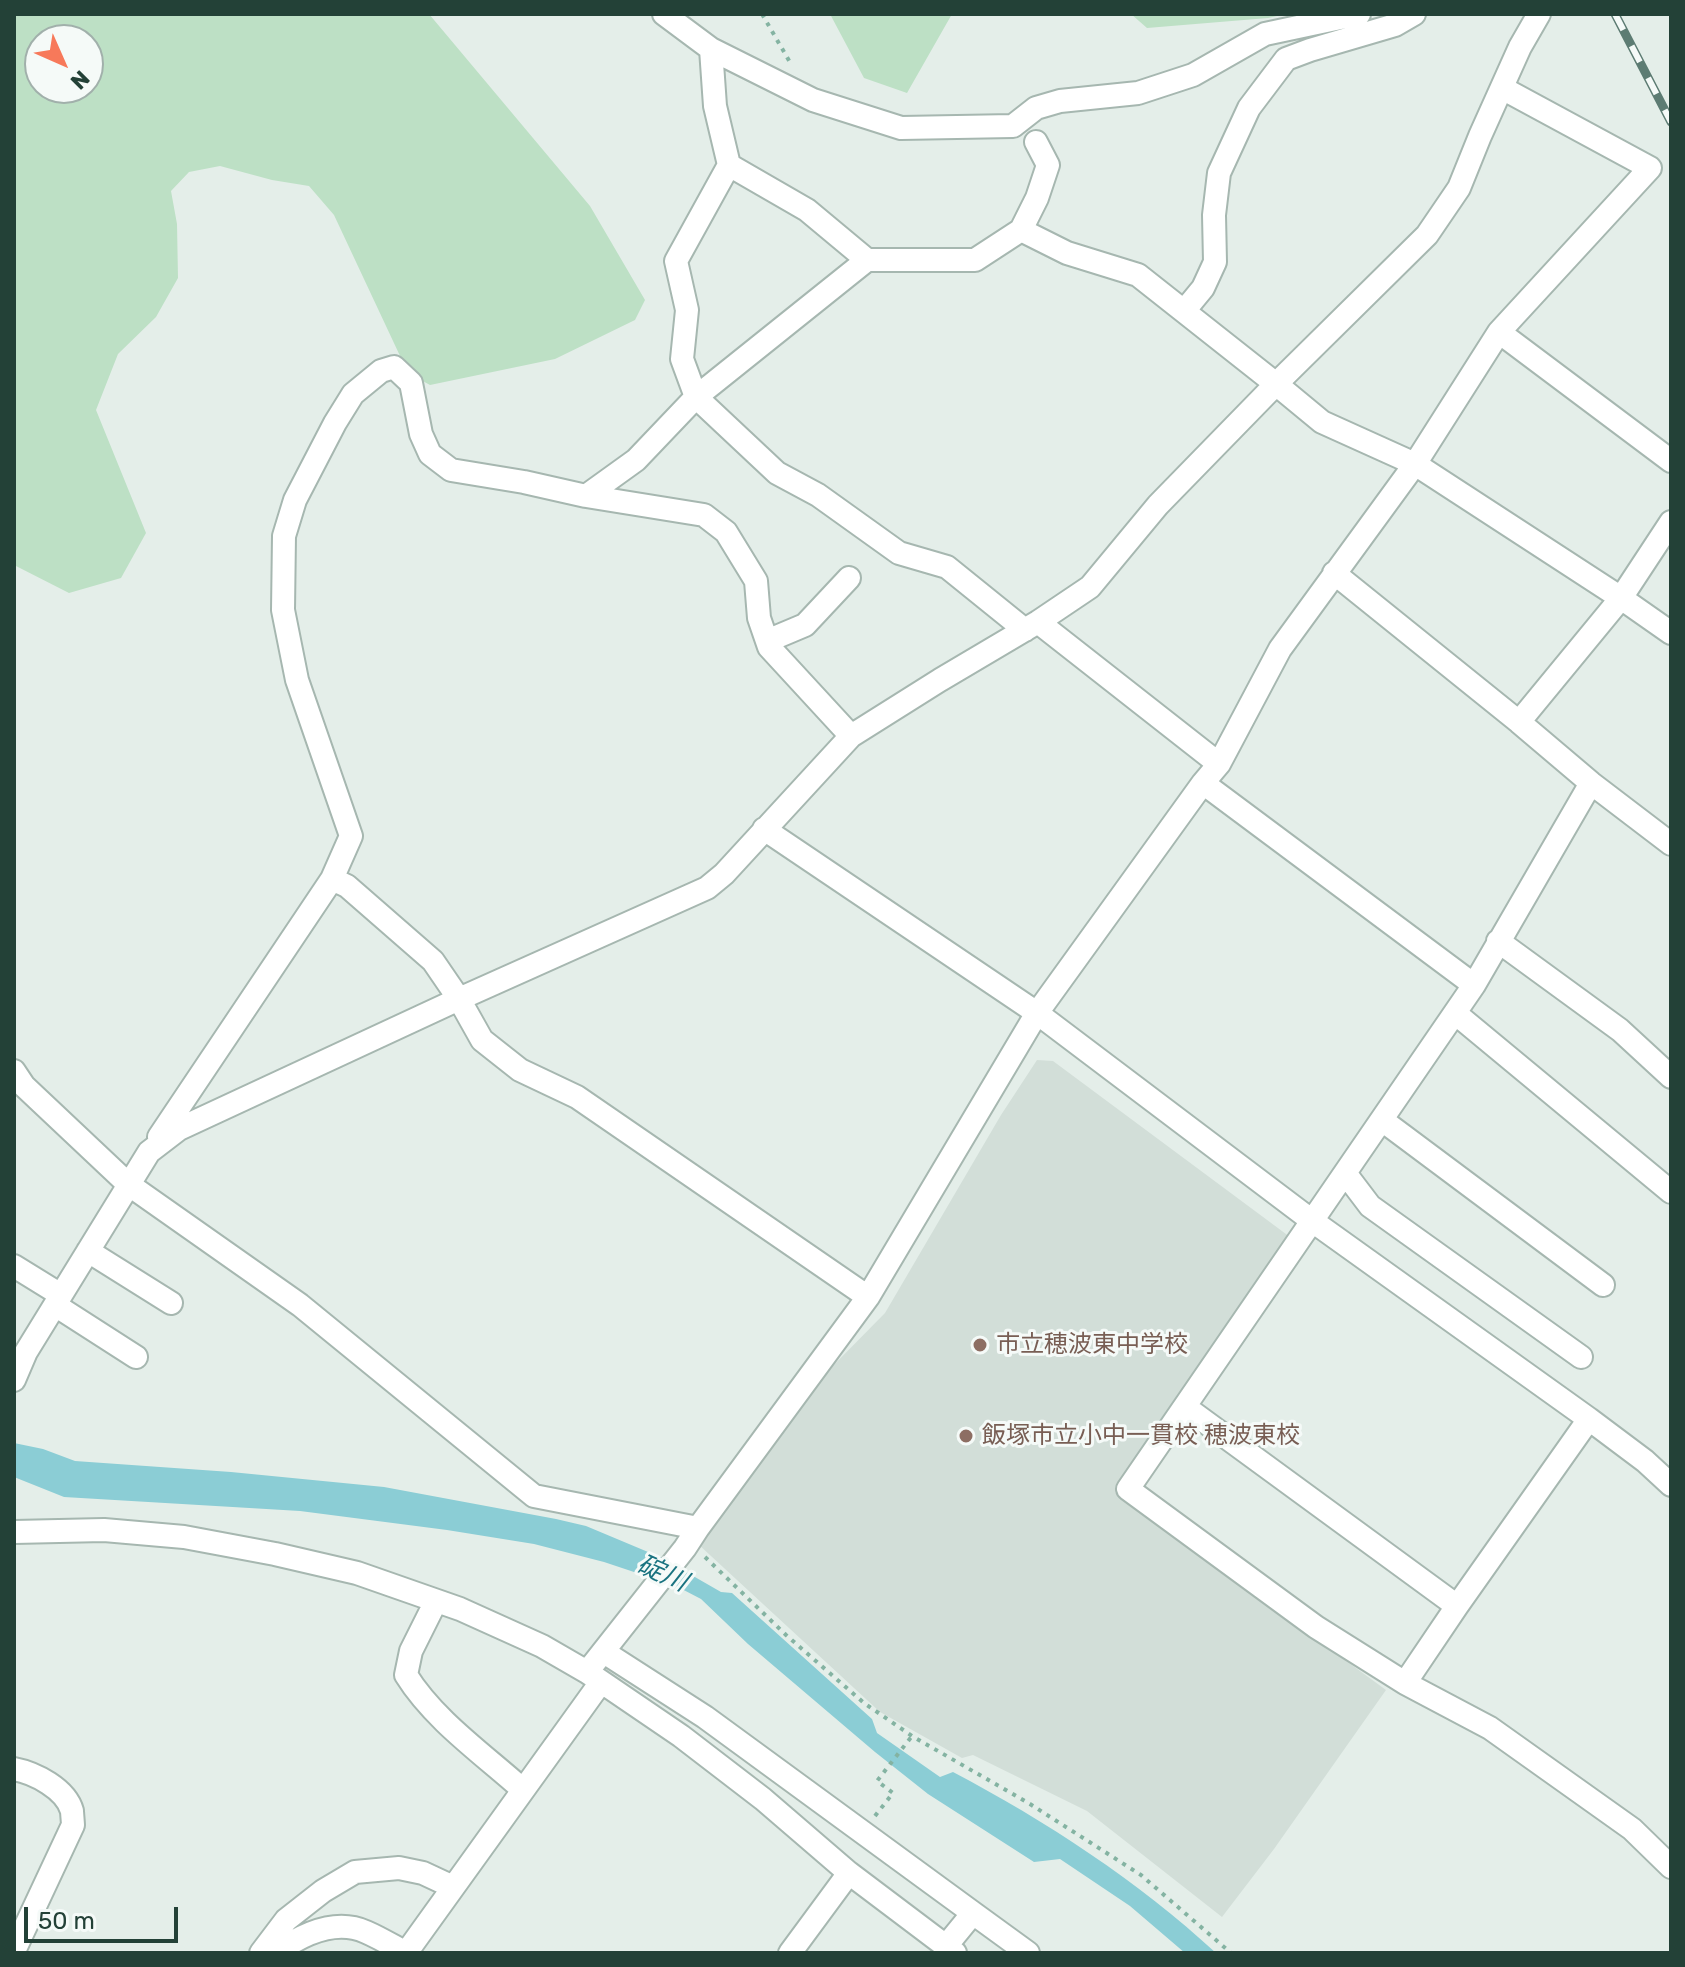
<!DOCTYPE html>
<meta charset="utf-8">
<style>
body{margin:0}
#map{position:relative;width:1685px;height:1967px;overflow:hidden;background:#e4eee9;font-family:Rubik,sans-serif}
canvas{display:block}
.frame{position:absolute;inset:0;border:16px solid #234137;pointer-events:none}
.north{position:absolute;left:24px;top:24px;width:80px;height:80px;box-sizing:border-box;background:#f5faf8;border:2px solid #a1b0ab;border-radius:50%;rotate:135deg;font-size:22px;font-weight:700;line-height:32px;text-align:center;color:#234137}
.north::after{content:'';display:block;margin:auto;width:28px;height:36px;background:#f7795a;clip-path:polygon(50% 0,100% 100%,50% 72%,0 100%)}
.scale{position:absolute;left:24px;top:1907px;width:154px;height:36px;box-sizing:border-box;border:4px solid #234137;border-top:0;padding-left:10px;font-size:24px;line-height:28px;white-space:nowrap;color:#234137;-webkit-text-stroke:6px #f5faf8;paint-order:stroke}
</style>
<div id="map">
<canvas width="1685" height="1967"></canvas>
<div class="frame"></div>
<div class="north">N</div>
<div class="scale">50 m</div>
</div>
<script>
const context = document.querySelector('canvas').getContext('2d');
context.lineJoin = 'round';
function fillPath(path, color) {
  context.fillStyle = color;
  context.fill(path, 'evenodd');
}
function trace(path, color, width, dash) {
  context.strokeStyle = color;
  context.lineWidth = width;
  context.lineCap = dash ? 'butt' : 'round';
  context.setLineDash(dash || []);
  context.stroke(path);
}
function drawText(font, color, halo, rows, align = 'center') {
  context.font = font + ' Rubik,"Noto Sans JP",sans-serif';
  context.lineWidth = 6;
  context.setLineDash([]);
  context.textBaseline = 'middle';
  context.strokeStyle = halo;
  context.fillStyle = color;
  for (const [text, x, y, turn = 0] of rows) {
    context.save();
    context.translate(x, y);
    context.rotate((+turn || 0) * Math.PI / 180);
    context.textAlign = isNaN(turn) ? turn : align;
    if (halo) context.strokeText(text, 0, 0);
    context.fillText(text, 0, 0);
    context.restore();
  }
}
const built = new Path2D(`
 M 1037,1060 L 1053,1061 L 1290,1237 L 1115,1492 L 1386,1690 L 1274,1849 L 1222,1917 L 1087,1811 L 973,1755 L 962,1758 L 880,1712 L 698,1544 L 820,1379 L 885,1313 L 1001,1115 Z`);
const green = new Path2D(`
 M 14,14 L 429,14 L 590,206 L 645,300 L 635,320 L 555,359 L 430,385 L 408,373 L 334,215 L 309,186 L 272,180 L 220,166 L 189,172 L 171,191 L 177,224 L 178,278 L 156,317 L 118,354 L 96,410 L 146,533 L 121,578 L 69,593 L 14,565 ZM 40,40 L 88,40 L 88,88 L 40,88 Z
 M 830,14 L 952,14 L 907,93 L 864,78 Z
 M 1131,14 L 1286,14 L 1268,18 L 1147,28 Z`);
const water = new Path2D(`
 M 14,1443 L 43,1449 L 75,1461 L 231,1472 L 384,1487 L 556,1519 L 586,1526 L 660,1557 L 721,1592 L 732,1593 L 872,1719 L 877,1733 L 940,1777 L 953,1772 C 1046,1821 1138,1881 1216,1953 L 1185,1953 L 1130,1906 L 1060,1859 L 1034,1862 L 928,1794 L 875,1752 L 748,1644 L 701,1599 L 676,1586 L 604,1562 L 534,1544 L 447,1530 L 300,1511 L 64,1497 L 14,1477 Z`);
const path = new Path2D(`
 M 762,14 L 791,64
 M 705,1557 L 786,1635 L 864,1703 L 912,1736 L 1030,1804 L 1141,1875 L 1231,1953
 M 875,1816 L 893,1793 L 877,1781 L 912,1736`);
const minor = new Path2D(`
 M 664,14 L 711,49 L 813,100 L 901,128 L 1013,126 L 1036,108 L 1060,101 L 1138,93 L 1193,75 L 1265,34 L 1359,14
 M 711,49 L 715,106 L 729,165 L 676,261 L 687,310 L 682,359 L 696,397 L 777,473 L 818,495 L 899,553 L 947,567 L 1025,630
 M 729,165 L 807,210 L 867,260
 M 1021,230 L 1037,198 L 1048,165 L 1036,142
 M 1184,311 L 1203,288 L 1215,262 L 1214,215 L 1219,173 L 1249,108 L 1286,59 L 1310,50 L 1395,25 L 1414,14
 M 1499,332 L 1671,461
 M 586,496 L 636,460 L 696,397 L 867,260 L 975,260 L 1021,230 L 1067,253 L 1138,275 L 1276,384 L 1322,422 L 1415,464 L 1621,598 L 1671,633
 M 1334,573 L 1519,722 L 1591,783 L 1671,844
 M 1038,622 L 1219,764
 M 767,641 L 805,625 L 849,578
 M 1519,722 L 1621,598 L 1671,522
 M 1203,783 L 1474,985
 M 764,829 L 1037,1013 L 1311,1220 L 1589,1419 L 1645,1461 L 1671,1485
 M 332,879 L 347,886 L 433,961 L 459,999 L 482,1040 L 520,1070 L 577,1097 L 868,1297
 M 1498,941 L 1620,1030 L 1671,1077
 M 1455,1013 L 1671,1192
 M 14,1071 L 24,1086 L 128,1184 L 300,1305 L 534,1496 L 698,1528
 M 1382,1120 L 1603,1285
 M 159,1137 L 332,879 L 351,836 L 297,680 L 283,610 L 284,536 L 295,500 L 335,423 L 353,394 L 381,371 L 394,367 L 411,383 L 421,434 L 430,454 L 451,470 L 524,482 L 586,496 L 704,515 L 726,532 L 756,581 L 759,618 L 769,647 L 851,736
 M 1345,1173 L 1370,1206 L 1581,1357
 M 88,1251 L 171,1303
 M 14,1266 L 61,1295
 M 55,1305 L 136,1357
 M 14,1380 L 26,1352 L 149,1152 L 179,1129 L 459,999 L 707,888 L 724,874 L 851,736 L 940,680 L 1038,622 L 1090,587 L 1158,505 L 1276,384 L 1427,235 L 1459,188 L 1480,136 L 1520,47 L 1539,14
 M 1185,1407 L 1457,1606
 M 1589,1419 L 1457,1606 L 1405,1683 L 1490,1728 L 1632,1829 L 1671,1867
 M 14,1532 L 104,1530 L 184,1537 L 275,1554 L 357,1573 L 460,1609 L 542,1646 L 587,1672 L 681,1736 L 763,1799 L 849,1873 L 955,1953
 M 436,1601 L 411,1651 L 406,1675 C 434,1720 483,1754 522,1789
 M 604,1652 L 705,1717 L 973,1913
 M 587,1672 L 685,1548 L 698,1528 L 868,1297 L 1037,1013 L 1203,783 L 1219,764 L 1280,649 L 1415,464 L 1499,332 L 1650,168 L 1502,88
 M 1405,1683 L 1316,1627 L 1128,1489 L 1474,985 L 1591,783
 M 14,1769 C 35,1773 66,1789 72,1811 C 72,1812 73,1824 73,1825 L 14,1951
 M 946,1946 L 973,1913 L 1028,1953
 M 261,1953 L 286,1920 L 323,1891 L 355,1872 L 399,1868 L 423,1873 L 453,1887
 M 276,1953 C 301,1935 335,1918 366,1932 C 380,1938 393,1946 406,1953 L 601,1682
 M 790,1953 L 849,1873`);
const rail = new Path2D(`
 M 1615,14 L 1671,122`);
const markers = [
 [980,1345,8,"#8d6e63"],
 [966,1436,8,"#8d6e63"]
];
const educationNames = [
 ["市立穂波東中学校",996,1345],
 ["飯塚市立小中一貫校 穂波東校",982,1436]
];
const waterNames = [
 ["碇川",662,1574,24]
];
fillPath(built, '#d2ded8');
fillPath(green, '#bde0c5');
fillPath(water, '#8bcdd5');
trace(minor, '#a6b7b0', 26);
trace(path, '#84b3a2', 4, [4, 6]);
trace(minor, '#fff', 22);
trace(rail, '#5d7c73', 9);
trace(rail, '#f5faf8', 6, [18]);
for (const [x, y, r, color] of markers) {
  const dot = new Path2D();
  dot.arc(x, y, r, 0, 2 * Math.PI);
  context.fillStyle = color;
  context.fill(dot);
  trace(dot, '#f5faf8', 3);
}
drawText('24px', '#785e54', '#f5faf8', educationNames, 'left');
drawText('italic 26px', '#1a7380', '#f5faf8', waterNames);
</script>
